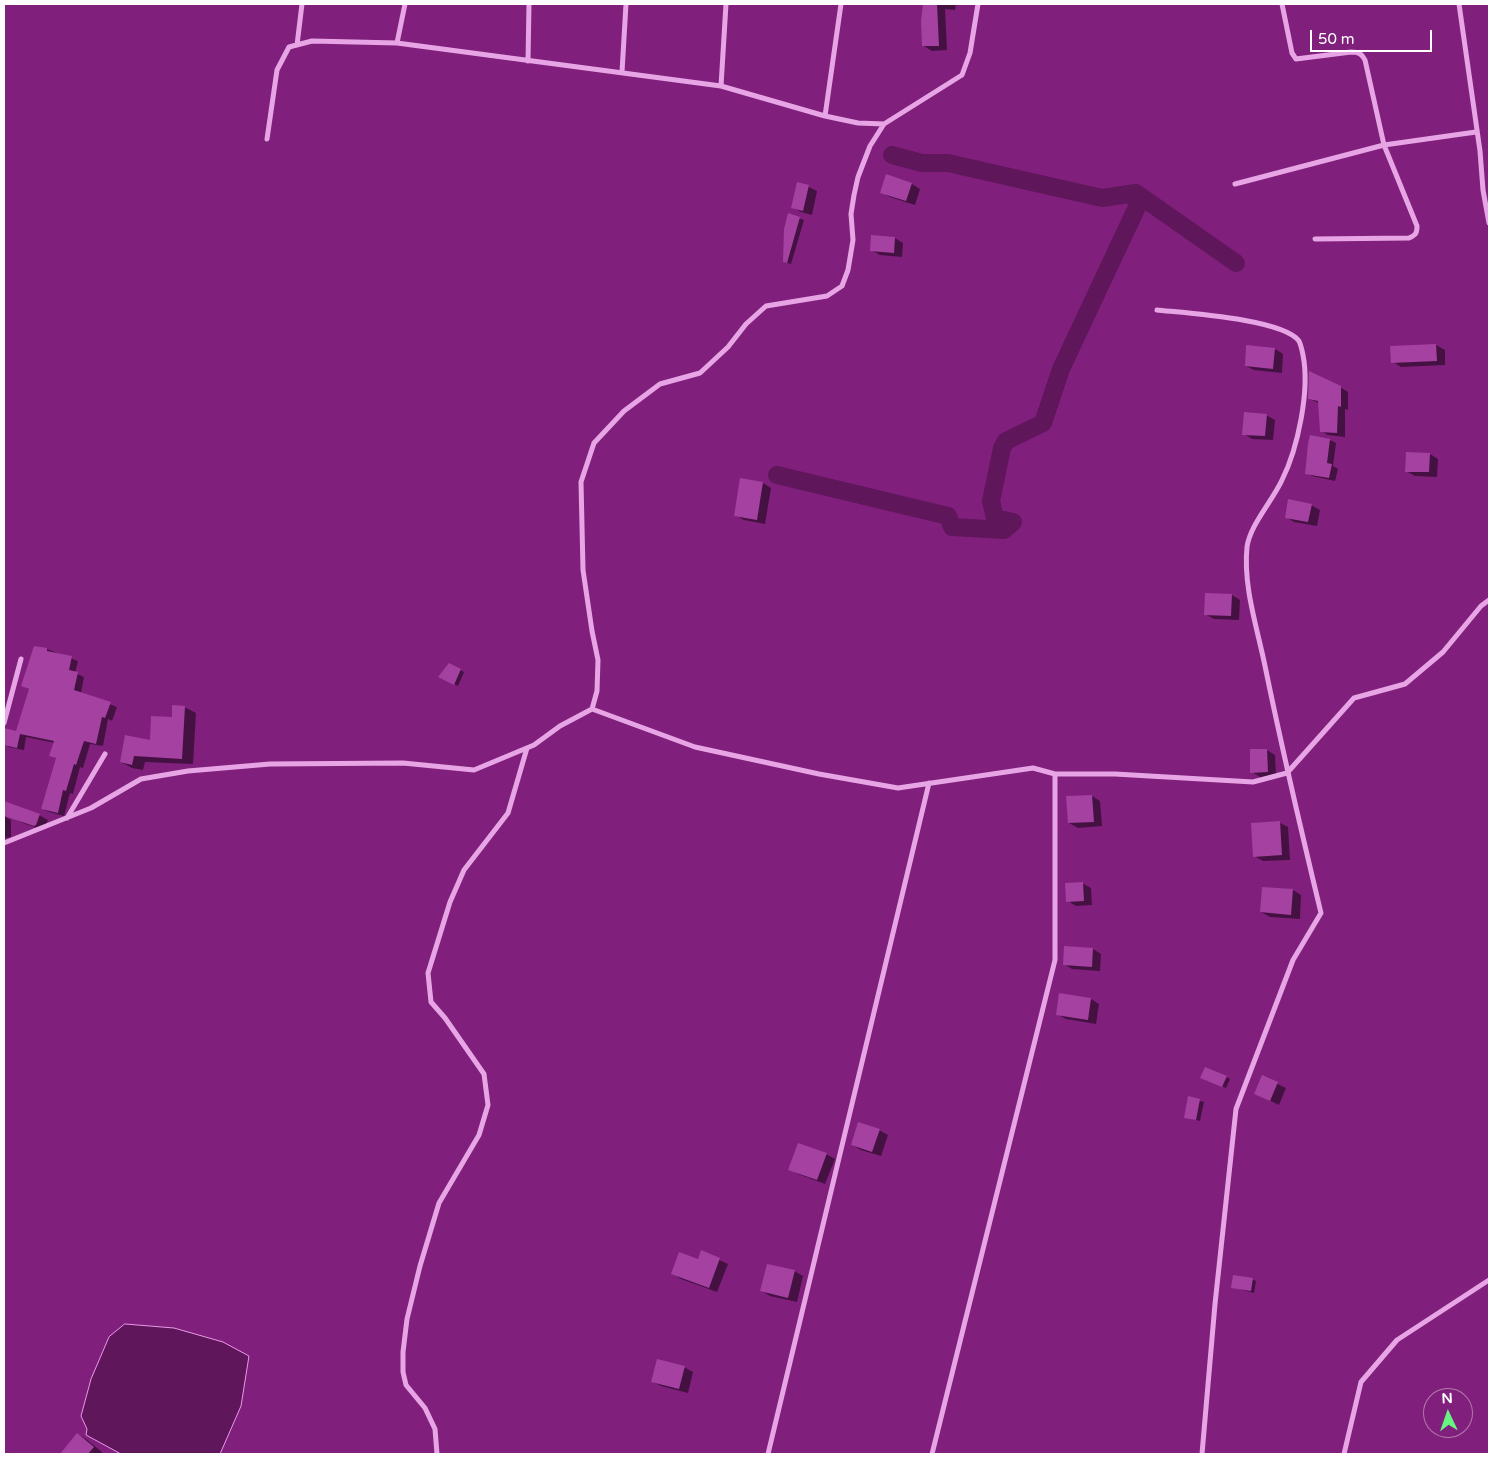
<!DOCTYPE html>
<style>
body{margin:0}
#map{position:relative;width:1493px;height:1458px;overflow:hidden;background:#80207c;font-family:"Varela Round",sans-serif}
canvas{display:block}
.frame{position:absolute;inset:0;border:5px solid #fff;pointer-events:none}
.north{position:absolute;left:1423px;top:1388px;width:50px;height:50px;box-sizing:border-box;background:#80207c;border:1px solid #b379b0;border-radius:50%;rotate:357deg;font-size:14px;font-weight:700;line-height:20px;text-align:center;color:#fff}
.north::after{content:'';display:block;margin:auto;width:18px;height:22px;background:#66f581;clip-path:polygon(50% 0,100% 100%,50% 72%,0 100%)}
.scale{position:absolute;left:1310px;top:30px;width:122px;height:22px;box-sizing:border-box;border:2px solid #fff;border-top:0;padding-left:6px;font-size:15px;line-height:18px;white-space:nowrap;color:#fff;-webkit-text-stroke:4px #80207c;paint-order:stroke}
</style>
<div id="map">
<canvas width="1493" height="1458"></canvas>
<div class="frame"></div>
<div class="north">N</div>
<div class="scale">50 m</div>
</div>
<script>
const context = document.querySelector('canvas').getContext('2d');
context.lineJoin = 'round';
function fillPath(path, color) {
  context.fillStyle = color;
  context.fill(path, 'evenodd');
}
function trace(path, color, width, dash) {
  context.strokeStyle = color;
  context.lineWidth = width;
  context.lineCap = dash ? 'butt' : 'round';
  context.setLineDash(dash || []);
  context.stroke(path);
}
const water = new Path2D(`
 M 125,1324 L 174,1328 L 223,1342 L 249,1356 L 241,1406 L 220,1454 L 121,1454 L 86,1435 L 87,1429 L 81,1416 L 91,1379 L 109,1337 Z`);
const shadow = new Path2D(`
 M 924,4 L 956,4 L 955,10 L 945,9 L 947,50 L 932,51 L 924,46 L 922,21 Z
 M 887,176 L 912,184 L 920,189 L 915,205 L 890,197 L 881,192 Z
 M 798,184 L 809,187 L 817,191 L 812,215 L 801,212 L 792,207 Z
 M 789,215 L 804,220 L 791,264 L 784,262 Z
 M 895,238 L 903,243 L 902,257 L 880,255 L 871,250 Z
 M 1436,345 L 1445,350 L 1445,365 L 1401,367 L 1393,362 L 1392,347 Z
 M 1275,349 L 1283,354 L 1282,373 L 1254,370 L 1246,366 Z
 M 1340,387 L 1348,392 L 1348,410 L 1345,409 L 1345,437 L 1328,435 L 1321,431 L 1319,403 L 1309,399 Z
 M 1266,415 L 1275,420 L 1273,440 L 1252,439 L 1244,434 Z
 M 1330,440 L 1336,443 L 1333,466 L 1338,469 L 1335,481 L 1312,476 L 1306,473 Z
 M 1430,454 L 1438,459 L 1437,477 L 1415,476 L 1406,471 Z
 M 741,480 L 763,483 L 771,488 L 765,524 L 744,520 L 735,515 Z
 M 1311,505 L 1320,510 L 1317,526 L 1294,522 L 1286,517 Z
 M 1232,595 L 1240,600 L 1239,620 L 1214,619 L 1205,614 Z
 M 47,649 L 78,661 L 75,673 L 84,677 L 81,693 L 117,707 L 112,721 L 108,719 L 103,746 L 90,744 L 83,768 L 80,767 L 73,794 L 70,793 L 64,816 L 49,812 L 42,809 L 57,759 L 50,755 L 55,743 L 26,737 L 24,750 L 9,747 L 4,744 L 6,730 L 17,732 L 30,690 L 23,686 Z
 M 449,664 L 464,672 L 458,686 L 443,679 Z
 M 184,707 L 196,713 L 193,764 L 145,762 L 143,770 L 132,768 L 121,762 L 151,741 Z
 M 1267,750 L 1275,755 L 1276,776 L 1260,777 L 1252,772 Z
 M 1092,796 L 1100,801 L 1102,826 L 1078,828 L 1069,823 Z
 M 39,815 L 48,820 L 43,830 L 23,823 L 15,819 Z
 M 4,816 L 11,820 L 11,837 L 4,838 Z
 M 1280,823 L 1288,827 L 1290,860 L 1263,861 L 1254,856 Z
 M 1082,883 L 1091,888 L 1092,905 L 1076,906 L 1068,901 Z
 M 1293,890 L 1301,895 L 1300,919 L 1270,917 L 1261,912 Z
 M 1093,949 L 1101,954 L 1100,971 L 1072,969 L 1064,964 Z
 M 1091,999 L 1099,1004 L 1096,1024 L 1066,1019 L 1057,1014 Z
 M 1227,1077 L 1230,1079 L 1226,1088 L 1206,1080 Z
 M 1263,1077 L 1286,1088 L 1279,1105 L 1256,1094 Z
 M 1189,1098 L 1204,1102 L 1200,1121 L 1185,1117 Z
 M 879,1130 L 888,1135 L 881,1156 L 861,1150 L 852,1145 Z
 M 826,1154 L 835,1159 L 825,1184 L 798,1174 L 790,1169 Z
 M 702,1252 L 728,1264 L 717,1292 L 681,1279 L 673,1274 L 699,1260 Z
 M 794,1271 L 803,1276 L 797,1302 L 770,1296 L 762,1291 Z
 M 1252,1279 L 1256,1281 L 1254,1293 L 1232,1287 Z
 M 684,1367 L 693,1372 L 688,1393 L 661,1386 L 653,1382 Z
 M 78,1435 L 86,1439 L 102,1452 L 100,1454 L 70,1454 L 65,1450 Z`);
const canal = new Path2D(`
 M 892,155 L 922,163 L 948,163 L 1102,198 L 1136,193 L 1236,263
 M 777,475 L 948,516 L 952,527 L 1004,530 L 1013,522 L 995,518 L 991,501 L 1002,448 L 1006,441 L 1043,423 L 1061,369 L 1137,207 L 1136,193`);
const building = new Path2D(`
 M 923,4 L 937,4 L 939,46 L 922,46 L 921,21 Z
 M 886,174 L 912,183 L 906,201 L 880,193 Z
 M 797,182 L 809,185 L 803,211 L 791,208 Z
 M 788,213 L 800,217 L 787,263 L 783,262 L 784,229 Z
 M 871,235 L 895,237 L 894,253 L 870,251 Z
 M 1436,344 L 1437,361 L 1391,363 L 1390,346 Z
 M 1246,345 L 1275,348 L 1273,369 L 1245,366 Z
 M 1309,371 L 1341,386 L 1341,407 L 1338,406 L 1337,433 L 1320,432 L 1318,401 L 1308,399 Z
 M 1244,412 L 1267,414 L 1265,436 L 1242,435 Z
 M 1310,435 L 1330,439 L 1327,463 L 1332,464 L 1329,478 L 1305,474 L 1308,444 Z
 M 1406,452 L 1430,453 L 1429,472 L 1405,472 Z
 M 740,478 L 763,482 L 757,520 L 734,516 Z
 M 1288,499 L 1312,504 L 1308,522 L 1285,518 Z
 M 1205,593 L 1232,594 L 1231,616 L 1204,615 Z
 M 34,646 L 47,648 L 47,651 L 72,656 L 69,670 L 78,672 L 74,690 L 111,702 L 105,718 L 102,717 L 96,744 L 84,741 L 76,765 L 74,764 L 66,791 L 63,790 L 58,813 L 41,809 L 56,758 L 49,756 L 54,741 L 20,734 L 17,748 L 4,745 L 4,728 L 16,731 L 29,689 L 21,686 Z
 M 449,663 L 461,669 L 454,685 L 438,677 Z
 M 172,705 L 185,706 L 182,759 L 134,756 L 132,765 L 120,762 L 125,735 L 150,740 L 151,716 L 172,717 Z
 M 1250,749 L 1267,749 L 1268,772 L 1250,773 Z
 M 1092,795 L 1094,822 L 1068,823 L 1066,796 Z
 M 4,801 L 40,814 L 36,825 L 34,826 L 4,816 Z
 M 1280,821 L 1282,855 L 1253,857 L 1251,823 Z
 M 1083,882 L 1084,901 L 1066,902 L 1065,883 Z
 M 1262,887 L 1293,889 L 1291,915 L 1260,912 Z
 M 1064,946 L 1093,948 L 1092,967 L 1063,965 Z
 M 1059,993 L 1091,998 L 1088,1020 L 1056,1015 Z
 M 1205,1067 L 1227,1076 L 1222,1087 L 1200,1078 Z
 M 1262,1075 L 1278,1082 L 1270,1101 L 1254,1094 Z
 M 1188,1096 L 1200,1099 L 1196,1120 L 1184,1118 Z
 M 858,1122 L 880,1129 L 872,1152 L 851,1145 Z
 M 798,1143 L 827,1153 L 817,1180 L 788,1170 Z
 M 701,1250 L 720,1258 L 709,1288 L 671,1274 L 679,1252 L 698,1259 Z
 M 767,1264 L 795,1270 L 788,1298 L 760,1291 Z
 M 1233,1275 L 1253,1278 L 1251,1291 L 1231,1288 Z
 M 657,1359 L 685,1366 L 679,1389 L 651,1382 Z
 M 77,1433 L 94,1447 L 88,1454 L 60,1454 Z`);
const minor = new Path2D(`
 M 1282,4 L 1292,53 L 1296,59 L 1351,52 C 1359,52 1362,54 1365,60 L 1384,145 L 1417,226 C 1417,233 1416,235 1409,238 L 1315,239
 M 1459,4 L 1480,151 L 1483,190 L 1489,223
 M 397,43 L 405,4
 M 297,45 L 302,4
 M 528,61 L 529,4
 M 622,72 L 626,4
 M 721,86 L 726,4
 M 825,116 L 841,4
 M 267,139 L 277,70 L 289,47 L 312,41 L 397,43 L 721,86 L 825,116 L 858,123 L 884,124
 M 1235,184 L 1384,145 L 1476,132
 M 1157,310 C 1185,313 1283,319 1299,341 C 1301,345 1302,350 1303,355 C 1310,390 1298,448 1282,480 C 1273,500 1250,525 1247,547 C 1243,586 1257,627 1265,666 C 1282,749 1301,830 1321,913 L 1293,960 L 1236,1109 L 1215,1304 L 1202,1454
 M 592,709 L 597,691 L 598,660 L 592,631 L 583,570 L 581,482 L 594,443 L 624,411 L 660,384 L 700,373 L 728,347 L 746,324 L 766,306 L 827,296 L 842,286 L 848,270 L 853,240 L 851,214 L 854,195 L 858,177 L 870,146 L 884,124 L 962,75 L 970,53 L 978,4
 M 4,723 L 21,659
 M 67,818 L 105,754
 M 4,843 L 91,808 L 141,779 L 188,771 L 270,764 L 403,763 L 474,770 L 534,745 L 560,726 L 592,709 L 695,747 L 819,774 L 898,788 L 1033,768 L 1055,774 L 1115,774 L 1253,782 L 1287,773 L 1354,698 L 1405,684 L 1443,652 L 1481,606 L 1489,600
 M 437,1454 L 435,1429 L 425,1408 L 406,1385 L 403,1372 L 403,1352 L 407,1319 L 420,1266 L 439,1203 L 479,1135 L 488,1105 L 484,1074 L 445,1018 L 431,1002 L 428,973 L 450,902 L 464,870 L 508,813 L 527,748
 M 768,1454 L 929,783
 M 932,1454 L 1055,960 L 1055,774
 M 1344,1454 L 1361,1382 L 1397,1340 L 1489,1280`);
fillPath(water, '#5f165b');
trace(water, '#e999e8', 1);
fillPath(shadow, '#0007');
trace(canal, '#5f165b', 18);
fillPath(building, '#a541a1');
trace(minor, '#e8a5e6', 5);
</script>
